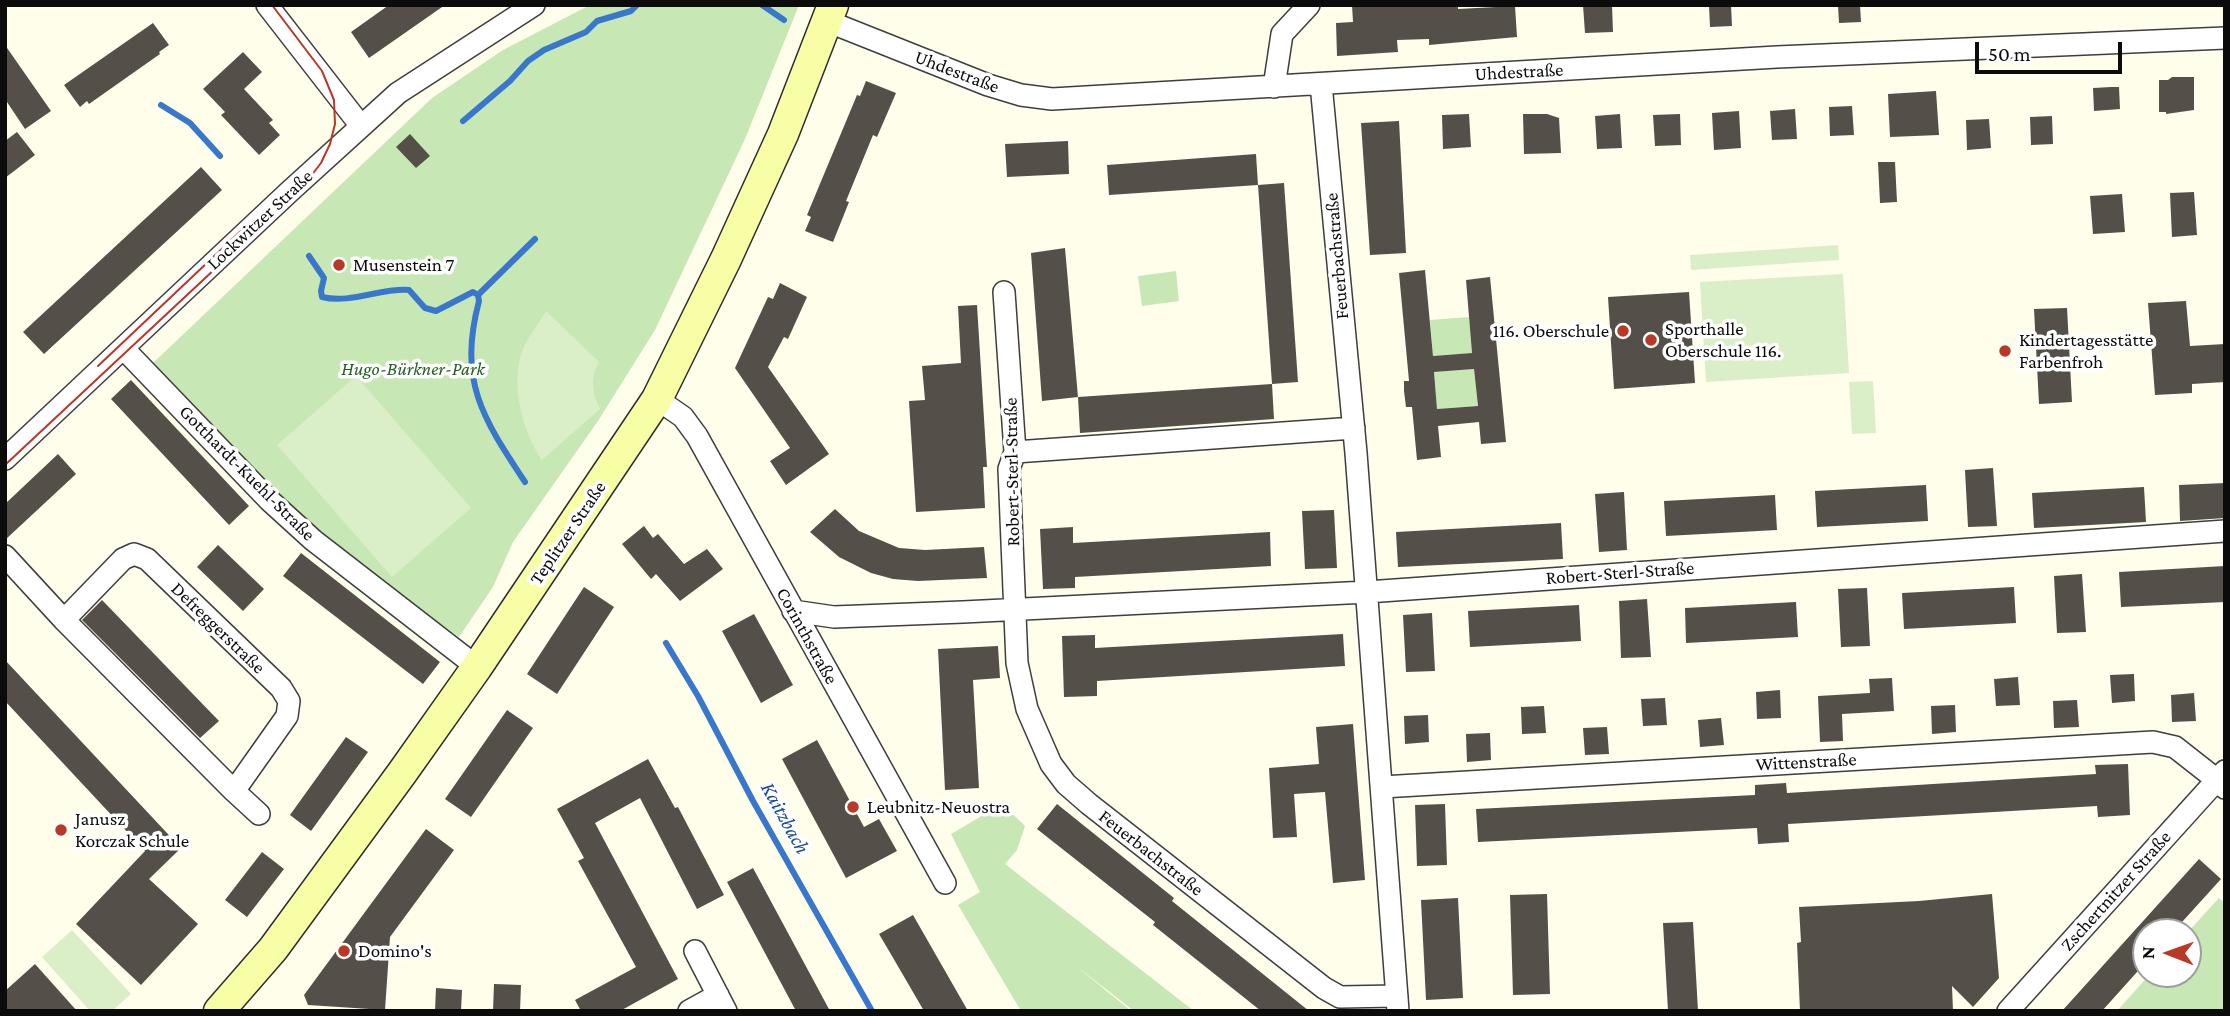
<!DOCTYPE html>
<meta charset="utf-8">
<style>
body{margin:0}
#map{position:relative;width:2230px;height:1016px;overflow:hidden;background:#fffeea;font-family:"Crimson Pro",serif}
canvas{display:block}
.frame{position:absolute;inset:0;border:7px solid #0b0b0b;pointer-events:none}
.north{position:absolute;left:2132px;top:918px;width:70px;height:70px;box-sizing:border-box;background:#fff;border:2px solid #9d9d9d;border-radius:50%;rotate:271deg;font-size:19px;font-weight:700;line-height:28px;text-align:center;color:#0b0b0b}
.north::after{content:'';display:block;margin:auto;width:24px;height:32px;background:#b93826;clip-path:polygon(50% 0,100% 100%,50% 72%,0 100%)}
.scale{position:absolute;left:1975px;top:42px;width:147px;height:32px;box-sizing:border-box;border:4px solid #0b0b0b;border-top:0;padding-left:9px;font-size:21px;line-height:24px;white-space:nowrap;color:#0b0b0b;-webkit-text-stroke:5px #fff;paint-order:stroke}
</style>
<div id="map">
<canvas width="2230" height="1016"></canvas>
<div class="frame"></div>
<div class="north">N</div>
<div class="scale">50 m</div>
</div>
<script>
const context = document.querySelector('canvas').getContext('2d');
context.lineJoin = 'round';
function fillPath(path, color) {
  context.fillStyle = color;
  context.fill(path, 'evenodd');
}
function trace(path, color, width, dash) {
  context.strokeStyle = color;
  context.lineWidth = width;
  context.lineCap = dash ? 'butt' : 'round';
  context.setLineDash(dash || []);
  context.stroke(path);
}
function drawText(font, color, halo, rows, align = 'center') {
  context.font = font + ' "Crimson Pro",serif';
  context.lineWidth = 7;
  context.setLineDash([]);
  context.textBaseline = 'middle';
  context.strokeStyle = halo;
  context.fillStyle = color;
  for (const [text, x, y, turn = 0] of rows) {
    context.save();
    context.translate(x, y);
    context.rotate((+turn || 0) * Math.PI / 180);
    context.textAlign = isNaN(turn) ? turn : align;
    if (halo) context.strokeText(text, 0, 0);
    context.fillText(text, 0, 0);
    context.restore();
  }
}
const green = new Path2D(`
 M 590,5 L 799,5 L 745,139 L 655,330 L 598,421 L 513,542 L 493,587 L 459,637 C 411,603 362,569 318,530 C 260,478 207,419 153,363 L 432,98 L 503,50 Z
 M 1176,271 L 1179,301 L 1142,306 L 1138,276 Z
 M 1469,317 L 1472,353 L 1433,356 L 1430,320 Z
 M 1474,369 L 1478,406 L 1437,409 L 1434,372 Z
 M 1002,804 L 1025,826 L 1017,850 L 1005,864 L 1194,1011 L 1134,1011 L 1075,965 L 1131,1011 L 1021,1011 L 958,905 L 980,892 L 951,834 Z
 M 2219,898 L 2225,903 L 2225,1011 L 2117,1011 L 2150,974 L 2188,974 L 2188,932 Z`);
const pitch = new Path2D(`
 M 1838,245 L 1839,260 L 1691,270 L 1690,255 Z
 M 1843,274 L 1849,373 L 1706,382 L 1700,282 Z
 M 546,311 L 599,362 C 590,379 592,392 600,409 L 542,460 C 523,432 511,388 521,355 C 525,340 538,325 546,311 Z
 M 356,376 L 471,508 L 392,577 L 277,445 Z
 M 1873,381 L 1876,433 L 1852,434 L 1849,382 Z
 M 72,930 L 131,994 L 112,1011 L 90,1011 L 42,957 Z`);
const stream = new Path2D(`
 M 762,5 L 784,20
 M 161,105 L 190,123 L 220,156
 M 463,121 L 510,81 L 528,61 L 544,50 L 586,32 L 597,21 L 631,11 L 637,5
 M 309,256 L 324,278 L 321,291 L 322,297 C 351,304 380,288 409,290 L 425,308 L 436,311 L 473,292 L 478,295 L 479,301 C 458,381 482,417 525,482
 M 478,295 L 535,239
 M 666,643 L 698,696 L 753,801 L 872,1011`);
const building = new Path2D(`
 M 389,5 L 445,5 L 369,58 L 351,32 Z
 M 1352,5 L 1458,5 L 1458,9 L 1515,6 L 1517,37 L 1429,45 L 1429,39 L 1397,40 L 1398,52 L 1337,56 L 1336,23 L 1353,22 Z
 M 1583,5 L 1612,5 L 1613,32 L 1585,33 Z
 M 1709,5 L 1731,5 L 1732,26 L 1710,27 Z
 M 1838,5 L 1860,5 L 1861,22 L 1839,23 Z
 M 153,23 L 169,45 L 159,52 L 160,54 L 89,104 L 87,101 L 80,107 L 64,85 Z
 M 5,45 L 51,111 L 25,129 L 5,99 Z
 M 243,52 L 262,72 L 244,89 L 273,120 L 269,123 L 280,135 L 259,155 L 221,115 L 225,112 L 203,89 Z
 M 2172,77 L 2194,77 L 2194,110 L 2166,114 L 2166,112 L 2159,112 L 2159,80 L 2168,80 Z
 M 866,81 L 896,93 L 877,137 L 873,135 L 846,201 L 849,202 L 833,242 L 805,231 L 811,217 L 807,215 L 857,95 L 860,96 Z
 M 2111,87 L 2119,87 L 2120,109 L 2094,111 L 2093,88 Z
 M 1936,91 L 1939,135 L 1890,137 L 1888,94 Z
 M 1852,106 L 1854,135 L 1830,136 L 1829,107 Z
 M 1795,109 L 1797,139 L 1772,140 L 1770,111 Z
 M 1739,111 L 1741,148 L 1714,150 L 1712,113 Z
 M 1469,114 L 1471,147 L 1443,149 L 1442,115 Z
 M 1523,114 L 1547,114 L 1559,118 L 1561,153 L 1524,154 Z
 M 1620,114 L 1622,148 L 1597,149 L 1595,116 Z
 M 1680,114 L 1681,145 L 1655,146 L 1653,115 Z
 M 2052,116 L 2053,144 L 2031,145 L 2030,117 Z
 M 1989,119 L 1991,148 L 1967,150 L 1966,120 Z
 M 1399,121 L 1406,253 L 1370,255 L 1361,123 Z
 M 17,132 L 35,155 L 5,178 L 5,141 Z
 M 410,134 L 430,156 L 416,168 L 396,147 Z
 M 1068,141 L 1069,174 L 1007,177 L 1005,144 Z
 M 1256,154 L 1258,185 L 1109,195 L 1107,165 Z
 M 1878,162 L 1895,162 L 1897,202 L 1880,203 Z
 M 201,167 L 222,190 L 44,354 L 23,332 Z
 M 1284,183 L 1298,382 L 1272,384 L 1258,185 Z
 M 2194,192 L 2197,235 L 2172,237 L 2170,193 Z
 M 2122,194 L 2125,232 L 2093,234 L 2090,196 Z
 M 1065,248 L 1078,397 L 1042,401 L 1031,253 Z
 M 1425,270 L 1433,356 L 1472,353 L 1466,280 L 1490,277 L 1506,442 L 1481,444 L 1479,422 L 1438,426 L 1441,457 L 1417,460 L 1412,407 L 1406,407 L 1404,391 L 1404,381 L 1409,381 L 1399,273 ZM 1474,369 L 1478,406 L 1437,409 L 1434,372 Z
 M 780,283 L 807,297 L 788,339 L 784,337 L 768,367 L 829,454 L 786,485 L 770,461 L 790,448 L 735,368 L 768,297 L 773,299 Z
 M 1689,292 L 1695,383 L 1614,389 L 1608,297 Z
 M 2186,301 L 2190,346 L 2225,344 L 2225,382 L 2192,384 L 2192,393 L 2155,395 L 2148,303 Z
 M 977,305 L 987,467 L 983,467 L 985,508 L 916,512 L 909,401 L 925,400 L 922,366 L 961,363 L 958,306 Z
 M 2067,308 L 2072,402 L 2039,404 L 2034,309 Z
 M 131,380 L 249,506 L 229,525 L 111,399 Z
 M 1272,384 L 1274,419 L 1080,433 L 1078,397 Z
 M 58,454 L 76,474 L 5,540 L 5,504 Z
 M 1993,468 L 1997,526 L 1968,527 L 1965,470 Z
 M 2225,483 L 2225,518 L 2180,521 L 2179,485 Z
 M 1926,485 L 1928,521 L 1817,527 L 1815,491 Z
 M 2144,487 L 2146,522 L 2034,528 L 2032,493 Z
 M 1624,492 L 1627,550 L 1599,552 L 1595,494 Z
 M 1775,495 L 1777,530 L 1666,536 L 1664,501 Z
 M 835,509 L 859,531 L 899,548 L 925,550 L 984,547 L 987,578 L 918,581 L 893,579 L 871,573 L 839,557 L 810,532 Z
 M 1334,510 L 1337,568 L 1305,569 L 1302,511 Z
 M 1561,523 L 1563,559 L 1398,567 L 1396,532 Z
 M 644,526 L 653,538 L 658,534 L 684,564 L 707,549 L 723,569 L 680,601 L 656,574 L 651,579 L 622,544 Z
 M 1073,527 L 1073,543 L 1270,532 L 1271,566 L 1075,577 L 1075,588 L 1043,589 L 1040,529 Z
 M 218,545 L 264,589 L 243,611 L 197,567 Z
 M 301,553 L 440,662 L 423,684 L 283,576 Z
 M 2225,566 L 2225,602 L 2121,607 L 2119,572 Z
 M 2082,574 L 2086,632 L 2057,633 L 2054,576 Z
 M 584,587 L 614,607 L 557,694 L 527,674 Z
 M 2014,587 L 2016,623 L 1904,629 L 1902,593 Z
 M 1867,588 L 1870,646 L 1841,647 L 1838,589 Z
 M 1647,599 L 1651,657 L 1621,658 L 1619,601 Z
 M 102,600 L 219,721 L 200,738 L 82,620 Z
 M 1796,602 L 1798,637 L 1686,643 L 1685,608 Z
 M 1579,605 L 1581,641 L 1470,647 L 1468,611 Z
 M 1432,613 L 1435,671 L 1406,672 L 1403,615 Z
 M 754,614 L 793,685 L 761,703 L 722,631 Z
 M 1343,634 L 1345,666 L 1097,681 L 1097,696 L 1064,697 L 1062,636 L 1095,635 L 1095,648 Z
 M 998,646 L 1000,678 L 973,680 L 979,788 L 945,790 L 938,649 Z
 M 5,660 L 181,848 L 149,879 L 198,924 L 141,985 L 76,924 L 145,851 L 5,701 Z
 M 2134,674 L 2135,701 L 2112,703 L 2110,675 Z
 M 2018,677 L 2020,705 L 1996,706 L 1994,679 Z
 M 1892,678 L 1894,711 L 1842,714 L 1843,741 L 1820,742 L 1818,696 L 1870,693 L 1869,679 Z
 M 1780,690 L 1781,718 L 1757,719 L 1756,692 Z
 M 2194,693 L 2196,721 L 2172,722 L 2171,695 Z
 M 1665,698 L 1667,725 L 1643,726 L 1641,699 Z
 M 2077,700 L 2079,727 L 2054,728 L 2053,701 Z
 M 1955,705 L 1956,732 L 1932,734 L 1931,706 Z
 M 1544,706 L 1546,733 L 1522,734 L 1521,707 Z
 M 507,710 L 533,728 L 471,817 L 445,799 Z
 M 1428,715 L 1429,742 L 1405,744 L 1404,716 Z
 M 1721,718 L 1724,745 L 1700,747 L 1698,720 Z
 M 1353,724 L 1365,880 L 1333,883 L 1325,792 L 1294,794 L 1297,837 L 1273,838 L 1269,768 L 1319,764 L 1316,727 Z
 M 1607,727 L 1609,754 L 1585,755 L 1583,728 Z
 M 1490,733 L 1491,760 L 1467,762 L 1466,734 Z
 M 346,737 L 368,752 L 311,831 L 290,815 Z
 M 817,740 L 864,827 L 879,819 L 897,851 L 846,878 L 782,759 Z
 M 648,759 L 675,808 L 678,807 L 724,895 L 697,909 L 640,798 L 595,823 L 678,979 L 620,1011 L 581,1011 L 575,1000 L 636,967 L 578,861 L 584,858 L 557,809 Z
 M 2128,764 L 2130,815 L 2098,817 L 2097,806 L 1788,824 L 1789,842 L 1758,844 L 1757,828 L 1478,842 L 1476,809 L 1755,795 L 1755,785 L 1786,783 L 1787,793 L 2096,774 L 2095,765 Z
 M 1057,804 L 1174,898 L 1172,901 L 1309,1011 L 1261,1011 L 1153,925 L 1155,922 L 1037,829 Z
 M 1445,804 L 1447,865 L 1417,866 L 1415,805 Z
 M 426,829 L 454,850 L 390,937 L 385,1010 L 308,1005 L 304,995 Z
 M 262,852 L 284,869 L 247,917 L 225,900 Z
 M 2199,859 L 2221,879 L 2173,932 L 2146,932 L 2146,962 L 2102,1011 L 2062,1011 Z
 M 753,868 L 830,1011 L 796,1011 L 727,882 Z
 M 1547,894 L 1550,994 L 1513,995 L 1510,895 Z
 M 1992,894 L 1999,978 L 1973,1007 L 1952,986 L 1953,1011 L 1800,1011 L 1797,943 L 1801,942 L 1799,907 L 1919,901 Z
 M 1458,898 L 1463,998 L 1426,1000 L 1421,900 Z
 M 913,915 L 968,1011 L 924,1011 L 892,956 L 879,934 Z
 M 1693,922 L 1698,1011 L 1668,1011 L 1663,923 Z
 M 35,964 L 77,1011 L 5,1011 L 5,991 Z
 M 494,984 L 521,985 L 520,1011 L 493,1011 Z
 M 436,988 L 462,990 L 461,1011 L 435,1011 Z`);
const street = new Path2D(`
 M 267,5 L 361,126
 M 827,21 L 988,85 L 1021,95 L 1052,99 L 1777,57 L 2225,38
 M 1321,84 L 1356,453 L 1398,1011
 M 1274,87 L 1282,34 L 1309,5
 M 1004,292 L 1015,452 L 1009,469 L 1017,663 L 1027,709 L 1051,764 L 1066,784 L 1089,804 L 1324,988 L 1340,997 L 1397,996
 M 123,348 L 269,500 L 313,540 L 477,667
 M 657,399 L 683,417 L 697,436 L 945,883
 M 1015,452 L 1354,428
 M 5,459 L 289,192 L 398,93 L 534,5
 M 5,556 L 64,620 L 234,791 L 259,814
 M 793,611 L 834,617 L 963,612 L 1367,592 L 2225,531
 M 64,620 L 123,559 L 134,554 L 147,559 L 281,688 L 289,701 L 287,716 L 234,791
 M 1382,787 L 2153,742 L 2175,747 L 2217,780 L 2225,788
 M 695,951 L 726,1011
 M 689,1011 L 718,995
 M 2008,1011 L 2225,771`);
const secondary = new Path2D(`
 M 219,1011 L 273,949 L 402,773 L 477,667 L 657,399 L 726,259 L 783,134 L 833,5`);
const tram = new Path2D(`
 M 98,366 L 245,227
 M 5,465 L 262,225 L 308,180 L 321,163 L 330,144 L 335,124 L 334,100 L 322,71 L 272,5`);
const markers = [
 [339,265,7,"#b93826"],
 [1623,331,7,"#b93826"],
 [1651,340,7,"#b93826"],
 [2005,351,7,"#b93826"],
 [853,807,7,"#b93826"],
 [61,830,7,"#b93826"],
 [344,951,7,"#b93826"]
];
const streetNames = [
 ["Uhdestraße",957,72,21],
 ["Uhdestraße",1519,72,-3],
 ["Lockwitzer Straße",260,220,-43],
 ["Feuerbachstraße",1337,256,-95],
 ["Robert-Sterl-Straße",1012,472,-91],
 ["Gotthardt-Kuehl-Straße",247,473,45],
 ["Teplitzer Straße",568,533,-56],
 ["Robert-Sterl-Straße",1620,573,-4],
 ["Defreggerstraße",218,628,44],
 ["Corinthstraße",807,636,61],
 ["Wittenstraße",1806,762,-3],
 ["Feuerbachstraße",1151,853,38],
 ["Zschertnitzer Straße",2116,891,-48]
];
const poiNames = [
 ["Musenstein 7",353,265],
 ["Sporthalle",1665,329],
 ["Oberschule 116.",1665,351],
 ["116. Oberschule",1609,331,"right"],
 ["Kindertagesstätte",2019,340],
 ["Farbenfroh",2019,362],
 ["Leubnitz-Neuostra",867,807],
 ["Janusz",75,819],
 ["Korczak Schule",75,841],
 ["Domino's",358,951]
];
const parkNames = [
 ["Hugo-Bürkner-Park",413,369]
];
const waterNames = [
 ["Kaitzbach",785,818,61]
];
fillPath(green, '#c7e8b5');
fillPath(pitch, '#daefc7');
trace(stream, '#3877cb', 6);
fillPath(building, '#544f48');
trace(street, '#3e3e3e', 24);
trace(secondary, '#2d2d2d', 33);
trace(street, '#fff', 21);
trace(secondary, '#f8fea6', 30);
trace(tram, '#b93826', 2);
for (const [x, y, r, color] of markers) {
  const dot = new Path2D();
  dot.arc(x, y, r, 0, 2 * Math.PI);
  context.fillStyle = color;
  context.fill(dot);
  trace(dot, '#fff', 2.5);
}
drawText('19px', '#0b0b0b', '#fff', streetNames);
drawText('19px', '#0b0b0b', '#fff', poiNames, 'left');
drawText('italic 19px', '#20611d', '#fff', parkNames);
drawText('italic 21px', '#174b9a', '#fff', waterNames);
</script>
